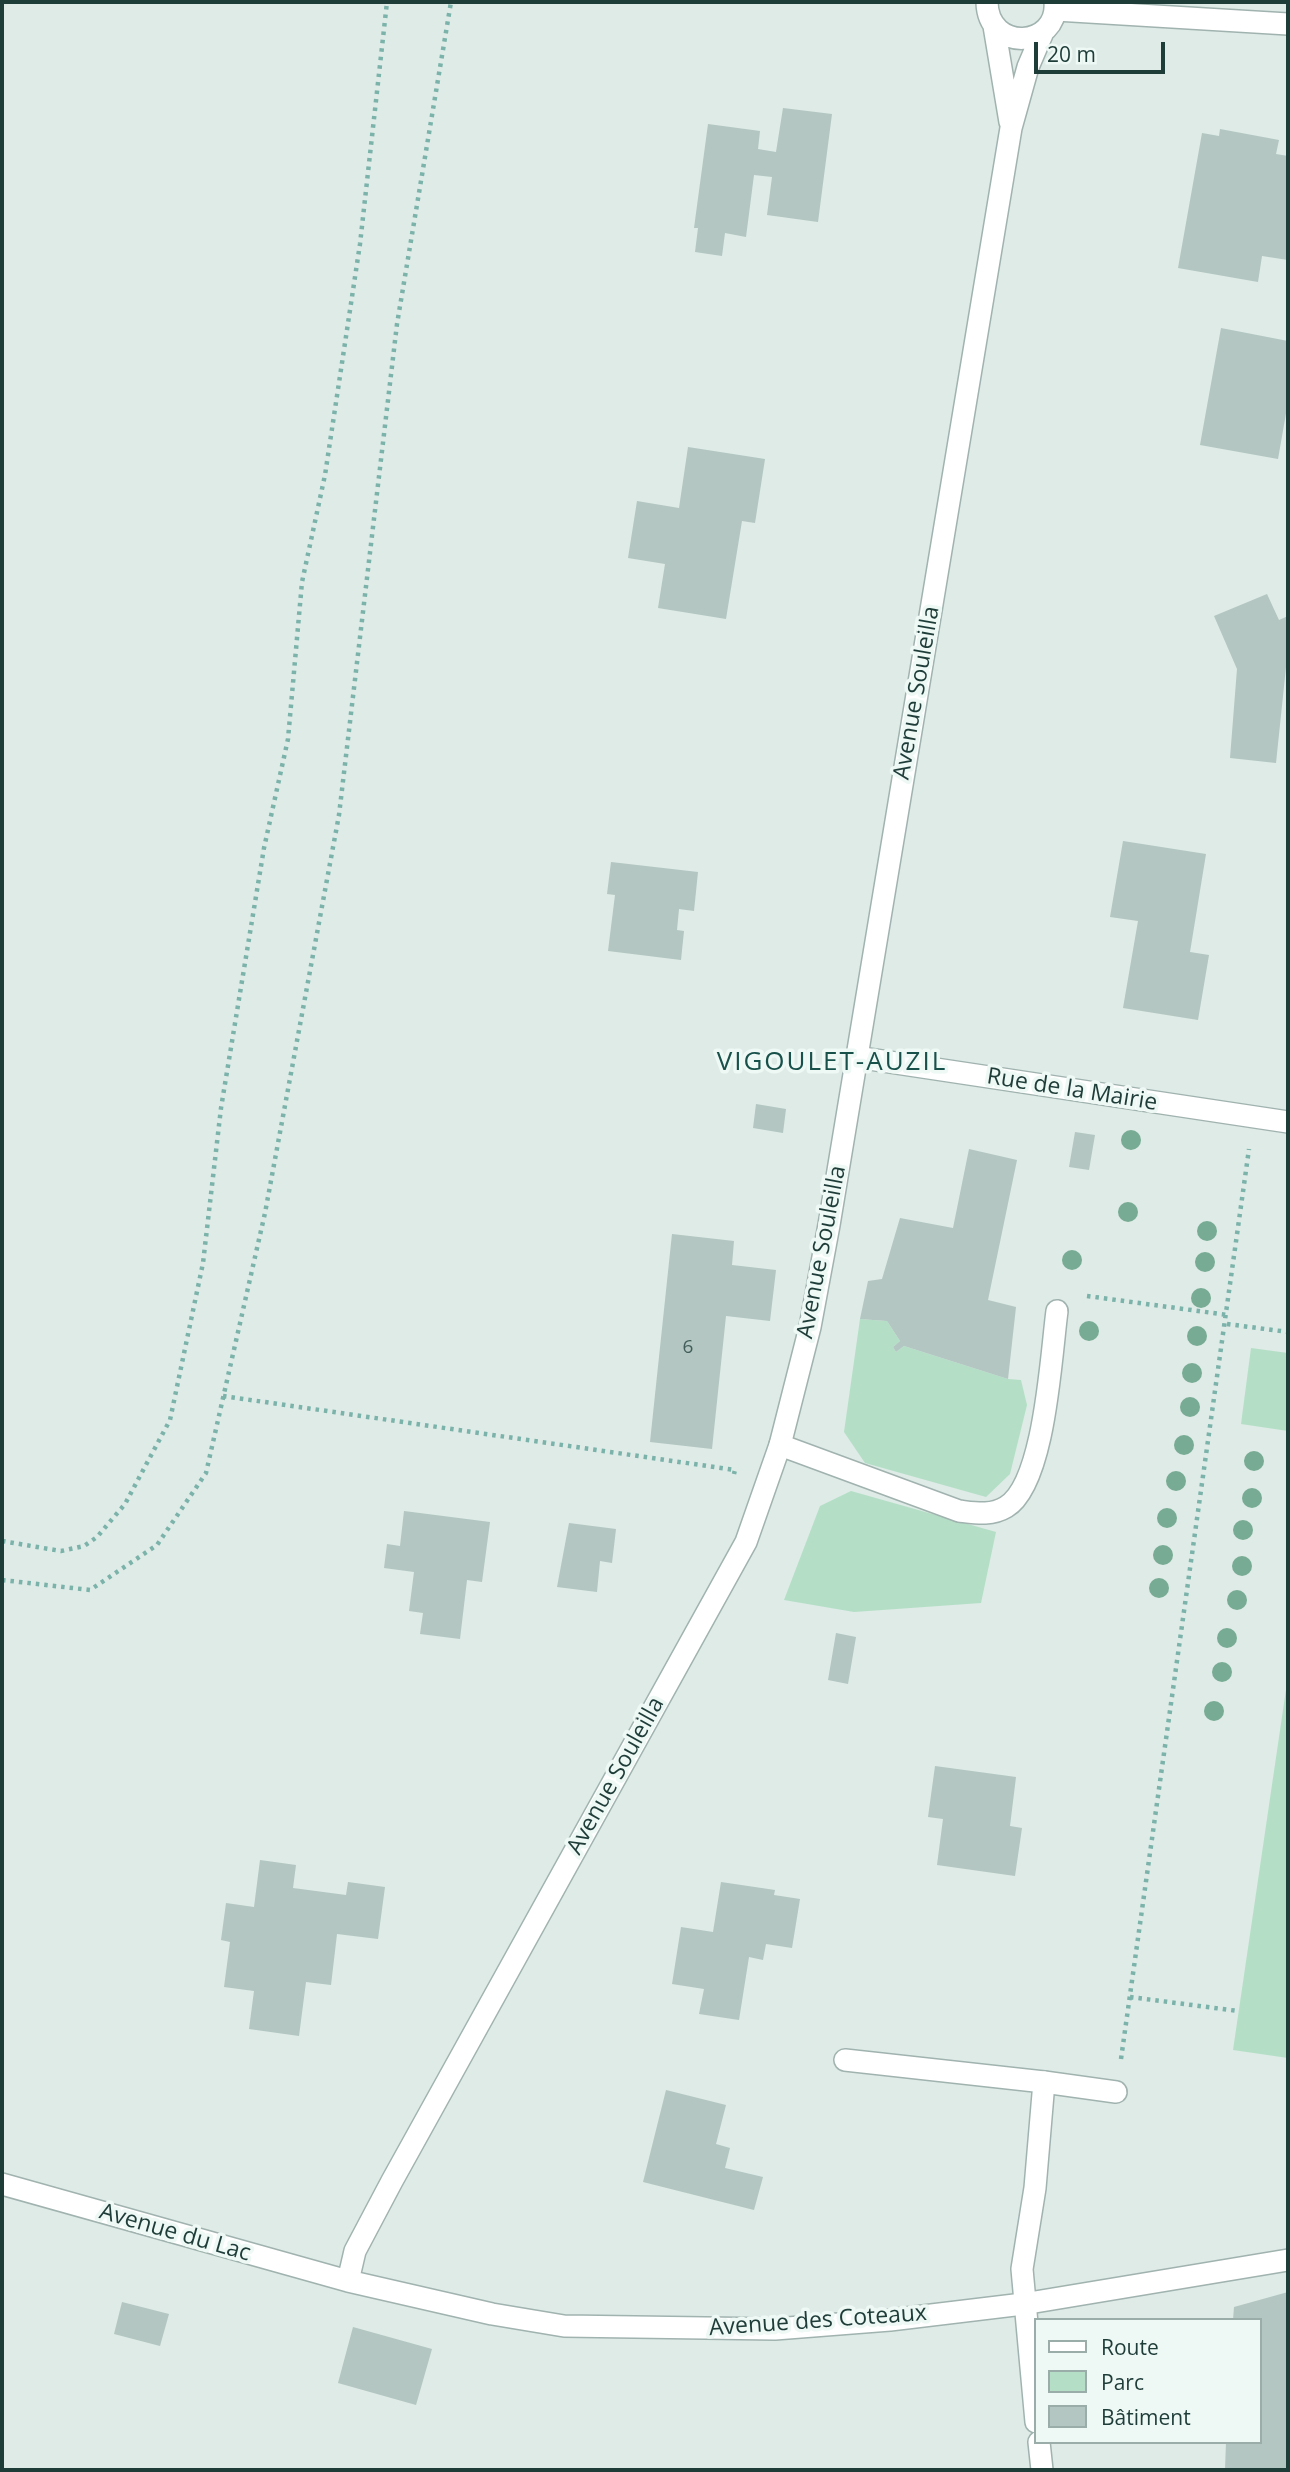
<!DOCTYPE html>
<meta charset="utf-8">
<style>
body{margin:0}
#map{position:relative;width:1290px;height:2472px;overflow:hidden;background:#deebe7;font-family:"Open Sans",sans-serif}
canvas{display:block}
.frame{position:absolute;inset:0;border:4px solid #1e3c38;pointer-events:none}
.legend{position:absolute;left:1034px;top:2318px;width:228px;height:126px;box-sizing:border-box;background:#eef8f4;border:2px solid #9bada9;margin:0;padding:9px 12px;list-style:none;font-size:21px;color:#1e3c38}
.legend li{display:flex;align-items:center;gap:14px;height:35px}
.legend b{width:35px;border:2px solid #9bada9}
.scale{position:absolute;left:1034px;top:42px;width:131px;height:32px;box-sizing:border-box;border:4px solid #1e3c38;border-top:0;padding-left:9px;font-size:21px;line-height:24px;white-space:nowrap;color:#1e3c38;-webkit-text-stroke:5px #eef8f4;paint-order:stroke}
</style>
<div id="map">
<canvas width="1290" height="2472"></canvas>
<div class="frame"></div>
<ul class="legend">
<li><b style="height:9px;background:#fff"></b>Route</li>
<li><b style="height:19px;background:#b4dfc6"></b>Parc</li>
<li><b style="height:19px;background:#b3c6c1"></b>Bâtiment</li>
</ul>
<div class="scale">20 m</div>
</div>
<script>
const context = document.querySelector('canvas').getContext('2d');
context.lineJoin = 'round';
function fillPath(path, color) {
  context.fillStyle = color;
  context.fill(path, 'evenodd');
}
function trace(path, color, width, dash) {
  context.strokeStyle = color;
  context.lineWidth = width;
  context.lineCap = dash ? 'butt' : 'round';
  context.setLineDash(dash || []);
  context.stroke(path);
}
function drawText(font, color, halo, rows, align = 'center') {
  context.font = font + ' "Open Sans",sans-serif';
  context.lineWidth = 7;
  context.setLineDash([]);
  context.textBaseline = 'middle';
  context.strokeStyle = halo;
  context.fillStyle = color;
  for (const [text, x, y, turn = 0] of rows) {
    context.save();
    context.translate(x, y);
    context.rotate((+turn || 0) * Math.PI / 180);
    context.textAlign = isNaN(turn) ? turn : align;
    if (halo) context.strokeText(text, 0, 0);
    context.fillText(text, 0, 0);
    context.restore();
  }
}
const green = new Path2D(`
 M 860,1319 L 887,1321 L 900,1341 L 893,1347 L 896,1352 L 904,1346 L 1008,1379 L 1021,1380 L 1027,1405 L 1010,1474 L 986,1497 L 865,1463 L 844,1432 Z
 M 1251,1348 L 1288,1353 L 1288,1431 L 1241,1424 Z
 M 851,1491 L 996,1532 L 981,1603 L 854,1612 L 784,1600 L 820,1506 Z
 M 1288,1676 L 1288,2058 L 1233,2050 Z`);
const building = new Path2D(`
 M 783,108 L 832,114 L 818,222 L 767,215 L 772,177 L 754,175 L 746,237 L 725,233 L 722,256 L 695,252 L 698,228 L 694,228 L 708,124 L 760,131 L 758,149 L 776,152 Z
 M 1220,129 L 1279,140 L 1276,154 L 1288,156 L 1288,260 L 1262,256 L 1258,282 L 1178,268 L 1202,133 L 1219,136 Z
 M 1221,328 L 1288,341 L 1288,402 L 1278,459 L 1200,445 Z
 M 688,447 L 765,459 L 755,523 L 742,521 L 726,619 L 658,608 L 665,564 L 628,558 L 637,501 L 679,508 Z
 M 1267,594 L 1279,620 L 1288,616 L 1288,648 L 1276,763 L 1230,758 L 1237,669 L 1214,616 Z
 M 1123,841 L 1206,854 L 1190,952 L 1209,955 L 1198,1020 L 1123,1008 L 1138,921 L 1110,917 Z
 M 611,862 L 698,872 L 694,911 L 679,909 L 677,930 L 684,931 L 681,960 L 608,951 L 615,895 L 607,894 Z
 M 756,1104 L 786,1109 L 783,1133 L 753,1128 Z
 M 1075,1132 L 1095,1135 L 1089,1170 L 1069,1167 Z
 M 969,1149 L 1017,1160 L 988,1300 L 1016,1307 L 1008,1379 L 904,1346 L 896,1352 L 893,1347 L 900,1341 L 887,1321 L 860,1319 L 868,1281 L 882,1279 L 900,1218 L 953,1228 Z
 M 672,1234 L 734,1241 L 732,1265 L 776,1270 L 770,1321 L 726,1316 L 712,1449 L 650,1442 Z
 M 404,1511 L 490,1522 L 482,1582 L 467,1580 L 460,1639 L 420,1634 L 423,1613 L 409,1611 L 414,1572 L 384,1568 L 387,1544 L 400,1546 Z
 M 569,1523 L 616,1529 L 612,1563 L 600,1561 L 597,1592 L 557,1587 Z
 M 836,1633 L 856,1637 L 848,1684 L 828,1680 Z
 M 935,1766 L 1016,1777 L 1010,1826 L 1022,1828 L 1015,1876 L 937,1865 L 943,1819 L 928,1817 Z
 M 260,1860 L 296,1865 L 293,1888 L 346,1895 L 348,1882 L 385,1887 L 378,1939 L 337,1934 L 331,1985 L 306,1982 L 299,2036 L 249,2029 L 254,1991 L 224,1987 L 230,1942 L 221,1940 L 226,1903 L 254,1907 Z
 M 721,1882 L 775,1890 L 774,1895 L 800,1899 L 792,1948 L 766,1944 L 763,1960 L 749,1957 L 739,2020 L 699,2014 L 704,1989 L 672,1984 L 681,1927 L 713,1932 Z
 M 666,2090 L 726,2105 L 716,2144 L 730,2148 L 725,2168 L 763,2177 L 754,2210 L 643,2182 Z
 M 1288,2292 L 1288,2470 L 1225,2470 L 1226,2442 L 1260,2442 L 1260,2320 L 1233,2320 L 1234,2307 Z
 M 122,2302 L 169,2314 L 160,2346 L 114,2334 Z
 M 353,2327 L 432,2349 L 416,2405 L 338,2383 Z`);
const path = new Path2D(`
 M 1087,1296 L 1228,1315
 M 1227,1324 L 1288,1332
 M 223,1396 L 735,1470 L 734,1474
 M 2,1541 L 61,1551 L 84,1546 L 97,1537 L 125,1504 L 170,1420 L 203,1263 L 221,1108 L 264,848 L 288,739 L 302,582 L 325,475 L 360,244 L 387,2
 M 2,1580 L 90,1590 L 157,1545 L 206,1473 L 265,1213 L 339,815 L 397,324 L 451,2
 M 1130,1997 L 1238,2011
 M 1121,2059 L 1249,1149`);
const service = new Path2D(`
 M 780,1445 L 959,1511 C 976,1513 991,1516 1006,1507 C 1045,1484 1051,1355 1057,1311
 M 1044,2082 L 1116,2092`);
const minor = new Path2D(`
 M 1056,10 L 1288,24
 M 856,1057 L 1288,1122
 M 845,2060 L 1044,2082 L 1035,2188 L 1022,2269 L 1036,2422
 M 1039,2442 L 1042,2470`);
const tertiary = new Path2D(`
 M 987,2 C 988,53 1059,48 1055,2
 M 994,26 L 1010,122
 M 2,2184 L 348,2281 L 492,2314 L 564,2326 L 775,2329 L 890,2320 L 1023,2304 L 1288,2260
 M 348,2281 L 355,2251 L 392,2181 L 746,1542 L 780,1445 L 810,1327 L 829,1225 L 1011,128 L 1028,67 L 1043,32`);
const trees = [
 [1131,1140],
 [1128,1212],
 [1207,1231],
 [1072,1260],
 [1205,1262],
 [1201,1298],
 [1089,1331],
 [1197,1336],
 [1192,1373],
 [1190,1407],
 [1184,1445],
 [1254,1461],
 [1176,1481],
 [1252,1498],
 [1167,1518],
 [1243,1530],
 [1163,1555],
 [1242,1566],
 [1159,1588],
 [1237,1600],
 [1227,1638],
 [1222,1672],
 [1214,1711]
];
const numberNames = [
 ["6",688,1348]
];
const streetNames = [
 ["Avenue Souleilla",917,693,-80],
 ["Rue de la Mairie",1072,1090,9],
 ["Avenue Souleilla",822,1252,-79],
 ["Avenue Souleilla",616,1776,-61],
 ["Avenue du Lac",175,2233,16],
 ["Avenue des Coteaux",818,2321,-4]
];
const quarterNames = [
 ["VIGOULET-AUZIL",832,1063]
];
fillPath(green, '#b4dfc6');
fillPath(building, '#b3c6c1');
trace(service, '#a1b3af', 24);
trace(minor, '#a1b3af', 24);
trace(tertiary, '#a1b3af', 24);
trace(path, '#7bb2a9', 4.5, [3.5, 5]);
trace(service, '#fff', 21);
trace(minor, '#fff', 21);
trace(tertiary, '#fff', 21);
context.fillStyle = '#78ab94';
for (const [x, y] of trees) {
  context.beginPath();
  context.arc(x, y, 10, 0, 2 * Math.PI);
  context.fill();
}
drawText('19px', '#435e5a', null, numberNames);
drawText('23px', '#1e3c38', '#eef8f4', streetNames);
context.letterSpacing = '2px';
drawText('26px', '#18504a', '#eef8f4', quarterNames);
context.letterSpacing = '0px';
</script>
